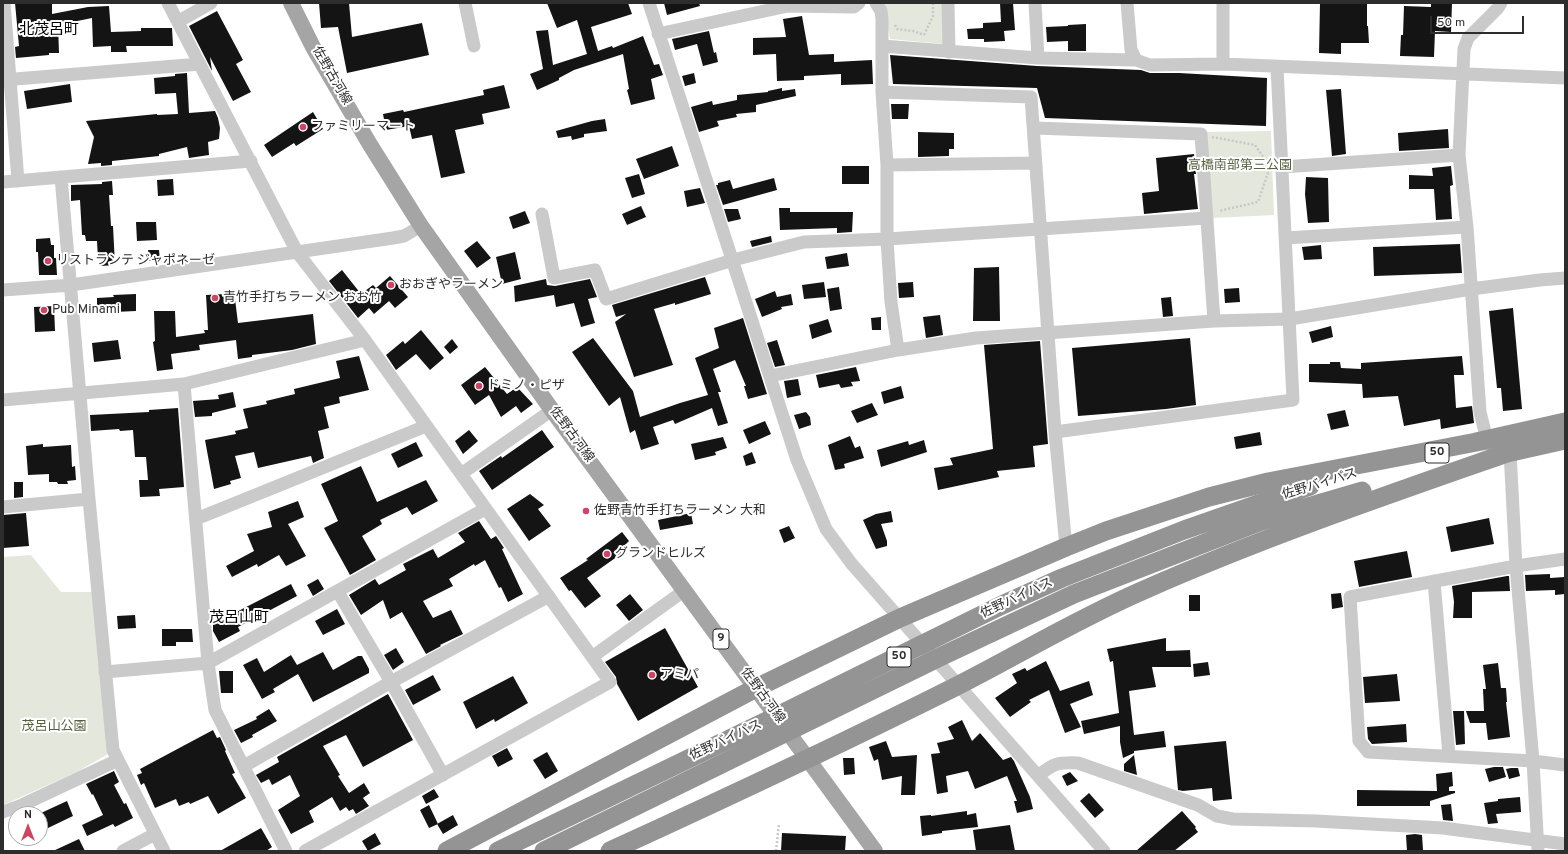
<!DOCTYPE html>
<meta charset="utf-8">
<style>
body{margin:0}
#map{position:relative;width:1568px;height:854px;overflow:hidden;background:#fff;font-family:Overpass,sans-serif}
canvas{display:block}
.frame{position:absolute;inset:0;border:4px solid #2d2d2d;pointer-events:none}
.north{position:absolute;left:8px;top:806px;width:40px;height:40px;box-sizing:border-box;background:#fff;border:1px solid #ababab;border-radius:50%;rotate:0deg;font-size:11px;font-weight:700;line-height:16px;text-align:center;color:#2d2d2d}
.north::after{content:'';display:block;margin:auto;width:14px;height:18px;background:#ce4462;clip-path:polygon(50% 0,100% 100%,50% 72%,0 100%)}
.scale{position:absolute;left:1430px;top:16px;width:94px;height:18px;box-sizing:border-box;border:2px solid #2d2d2d;border-top:0;padding-left:5px;font-size:12px;line-height:14px;white-space:nowrap;color:#2d2d2d;-webkit-text-stroke:3px #fff;paint-order:stroke}
</style>
<div id="map">
<canvas width="1568" height="854"></canvas>
<div class="frame"></div>
<div class="north">N</div>
<div class="scale">50 m</div>
</div>
<script>
const context = document.querySelector('canvas').getContext('2d');
context.lineJoin = 'round';
function fillPath(path, color) {
  context.fillStyle = color;
  context.fill(path, 'evenodd');
}
function trace(path, color, width, dash) {
  context.strokeStyle = color;
  context.lineWidth = width;
  context.lineCap = dash ? 'butt' : 'round';
  context.setLineDash(dash || []);
  context.stroke(path);
}
function drawText(font, color, halo, rows, align = 'center') {
  context.font = font + ' Overpass,"Noto Sans JP",sans-serif';
  context.lineWidth = 4;
  context.setLineDash([]);
  context.textBaseline = 'middle';
  context.strokeStyle = halo;
  context.fillStyle = color;
  for (const [text, x, y, turn = 0] of rows) {
    context.save();
    context.translate(x, y);
    context.rotate((+turn || 0) * Math.PI / 180);
    context.textAlign = isNaN(turn) ? turn : align;
    if (halo) context.strokeText(text, 0, 0);
    context.fillText(text, 0, 0);
    context.restore();
  }
}
const green = new Path2D(`
 M 882,3 L 942,3 L 944,44 L 890,39 L 885,7 Z
 M 1271,131 L 1274,215 L 1213,218 L 1205,132 Z
 M 31,555 L 61,592 L 92,592 L 108,754 L 77,772 L 3,805 L 3,557 Z`);
const building = new Path2D(`
 M 15,3 L 52,3 L 52,14 L 88,7 L 109,6 L 111,32 L 141,31 L 141,28 L 172,28 L 173,46 L 126,46 L 127,52 L 111,52 L 111,46 L 93,47 L 92,18 L 58,25 L 59,53 L 49,53 L 49,55 L 16,58 L 15,47 L 19,46 Z
 M 319,3 L 349,3 L 352,37 L 422,23 L 429,55 L 347,73 L 338,27 L 321,28 Z
 M 547,3 L 628,3 L 632,14 L 591,27 L 598,51 L 612,46 L 613,48 L 643,36 L 654,65 L 659,64 L 663,75 L 651,79 L 655,99 L 631,105 L 627,90 L 629,89 L 623,54 L 574,70 L 559,78 L 559,80 L 537,90 L 530,74 L 543,69 L 536,31 L 548,30 L 553,65 L 587,54 L 577,20 L 557,28 Z
 M 664,3 L 699,3 L 700,6 L 667,15 Z
 M 1000,3 L 1013,3 L 1015,30 L 1004,31 L 1005,41 L 984,42 L 984,39 L 968,39 L 967,29 L 983,28 L 983,23 L 1001,22 Z
 M 1320,3 L 1367,3 L 1367,26 L 1368,26 L 1369,43 L 1341,43 L 1341,54 L 1319,53 Z
 M 1431,3 L 1452,3 L 1451,32 L 1435,31 L 1434,57 L 1400,56 L 1401,35 L 1403,35 L 1404,6 L 1431,7 Z
 M 217,11 L 243,60 L 236,64 L 251,92 L 233,101 L 210,57 L 212,71 L 189,26 Z
 M 802,16 L 809,55 L 834,54 L 834,62 L 872,60 L 873,84 L 841,85 L 841,74 L 804,76 L 804,80 L 777,81 L 776,54 L 753,55 L 753,38 L 786,37 L 783,19 Z
 M 1086,24 L 1086,51 L 1068,51 L 1068,41 L 1047,42 L 1046,27 L 1068,26 L 1068,25 Z
 M 709,31 L 714,53 L 716,52 L 718,62 L 703,66 L 697,44 L 675,50 L 672,39 Z
 M 890,55 L 1037,66 L 1141,70 L 1150,73 L 1179,73 L 1267,78 L 1266,126 L 1045,118 L 1037,88 L 893,84 Z
 M 187,73 L 189,113 L 215,111 L 218,118 L 220,128 L 219,139 L 208,142 L 209,155 L 189,158 L 187,147 L 159,154 L 159,156 L 112,161 L 112,165 L 101,166 L 101,163 L 88,164 L 94,137 L 86,121 L 157,114 L 157,115 L 178,114 L 176,93 L 155,94 L 154,78 L 175,76 L 175,74 Z
 M 694,73 L 696,83 L 685,86 L 682,76 Z
 M 70,84 L 72,102 L 27,109 L 24,91 Z
 M 504,85 L 510,108 L 482,114 L 484,124 L 455,130 L 465,173 L 441,178 L 432,135 L 412,139 L 409,126 L 386,130 L 383,114 L 403,110 L 404,112 L 484,95 L 483,90 Z
 M 782,88 L 782,91 L 795,89 L 796,96 L 756,105 L 756,112 L 736,114 L 737,117 L 717,121 L 719,126 L 699,132 L 691,107 L 712,101 L 713,105 L 737,100 L 737,95 L 768,92 L 768,91 Z
 M 1341,89 L 1346,154 L 1332,156 L 1326,90 Z
 M 891,104 L 909,104 L 908,119 L 892,119 Z
 M 313,112 L 323,129 L 296,146 L 294,143 L 272,157 L 264,145 Z
 M 605,119 L 607,131 L 584,134 L 584,137 L 572,140 L 571,136 L 558,138 L 556,131 L 592,121 Z
 M 1448,129 L 1449,148 L 1399,151 L 1398,133 Z
 M 918,132 L 954,133 L 954,149 L 949,149 L 949,156 L 918,157 Z
 M 672,146 L 679,166 L 644,179 L 636,159 Z
 M 1194,154 L 1196,174 L 1194,174 L 1198,209 L 1144,214 L 1142,193 L 1159,191 L 1156,158 Z
 M 842,166 L 869,166 L 869,184 L 842,184 Z
 M 1451,166 L 1453,185 L 1450,186 L 1452,219 L 1436,220 L 1434,189 L 1409,189 L 1409,175 L 1433,176 L 1432,168 Z
 M 639,174 L 645,194 L 632,198 L 625,178 Z
 M 1306,177 L 1328,178 L 1329,222 L 1308,223 L 1305,194 Z
 M 774,178 L 777,190 L 723,205 L 716,185 L 718,185 L 718,183 L 730,180 L 733,189 Z
 M 173,179 L 174,195 L 158,196 L 157,180 Z
 M 112,181 L 113,195 L 109,195 L 111,226 L 113,226 L 115,265 L 101,266 L 101,259 L 98,259 L 97,241 L 86,241 L 85,235 L 82,235 L 80,200 L 71,201 L 71,185 L 102,184 L 102,182 Z
 M 700,188 L 705,203 L 687,207 L 684,191 Z
 M 641,206 L 646,217 L 627,225 L 622,214 Z
 M 779,208 L 790,208 L 790,212 L 853,212 L 852,232 L 837,233 L 837,228 L 780,230 Z
 M 724,209 L 738,209 L 741,219 L 728,222 Z
 M 525,211 L 530,223 L 513,229 L 509,217 Z
 M 136,222 L 156,222 L 157,240 L 137,241 Z
 M 771,236 L 772,242 L 752,247 L 750,241 Z
 M 50,238 L 51,245 L 54,245 L 54,258 L 56,258 L 57,275 L 39,275 L 38,252 L 36,252 L 36,239 Z
 M 477,241 L 491,258 L 477,268 L 464,251 Z
 M 1460,244 L 1462,273 L 1374,276 L 1373,247 Z
 M 1321,245 L 1322,259 L 1304,260 L 1302,247 Z
 M 148,250 L 159,250 L 160,261 L 149,261 Z
 M 515,252 L 521,279 L 502,284 L 496,257 Z
 M 847,253 L 849,266 L 827,269 L 825,257 Z
 M 999,267 L 1000,321 L 973,321 L 974,268 Z
 M 342,270 L 361,294 L 373,285 L 376,288 L 390,276 L 408,297 L 395,308 L 389,301 L 374,314 L 369,308 L 358,318 L 329,281 Z
 M 705,277 L 711,294 L 675,305 L 675,303 L 654,309 L 673,365 L 634,377 L 615,322 L 626,314 L 616,317 L 612,305 Z
 M 546,279 L 547,285 L 555,286 L 590,279 L 597,297 L 588,299 L 595,323 L 581,327 L 574,303 L 556,307 L 554,295 L 515,302 L 514,286 Z
 M 824,282 L 826,297 L 804,299 L 802,285 Z
 M 913,282 L 914,297 L 899,298 L 898,283 Z
 M 839,287 L 842,309 L 830,311 L 827,289 Z
 M 1239,288 L 1240,302 L 1225,303 L 1224,289 Z
 M 234,291 L 238,323 L 313,314 L 316,344 L 292,350 L 252,355 L 252,357 L 238,359 L 236,340 L 199,345 L 200,350 L 171,354 L 173,369 L 157,371 L 153,342 L 155,341 L 154,311 L 175,311 L 176,337 L 205,333 L 204,330 L 208,330 L 206,295 L 225,294 L 224,292 Z
 M 775,291 L 777,297 L 791,294 L 793,305 L 781,307 L 782,309 L 762,317 L 755,299 Z
 M 136,294 L 136,311 L 114,312 L 114,307 L 97,307 L 97,298 L 114,297 L 113,295 Z
 M 1171,297 L 1173,316 L 1163,317 L 1161,298 Z
 M 54,306 L 55,331 L 35,332 L 34,307 Z
 M 1513,308 L 1522,409 L 1503,411 L 1501,388 L 1497,388 L 1489,311 Z
 M 940,315 L 943,335 L 926,338 L 923,317 Z
 M 881,317 L 881,330 L 872,330 L 871,318 Z
 M 743,318 L 767,394 L 748,399 L 744,386 L 746,386 L 735,360 L 713,369 L 721,392 L 718,392 L 728,423 L 718,426 L 712,408 L 675,424 L 673,420 L 653,427 L 659,444 L 641,450 L 635,430 L 630,433 L 620,397 L 609,406 L 572,352 L 593,338 L 633,391 L 640,417 L 680,403 L 708,395 L 695,358 L 719,348 L 714,328 Z
 M 828,319 L 832,332 L 812,339 L 809,325 Z
 M 1331,326 L 1333,337 L 1312,343 L 1309,332 Z
 M 421,330 L 444,358 L 430,370 L 416,354 L 396,370 L 386,355 L 403,341 L 405,344 Z
 M 1190,338 L 1196,405 L 1166,409 L 1078,416 L 1072,348 Z
 M 452,339 L 458,347 L 450,354 L 444,347 Z
 M 118,340 L 121,359 L 94,362 L 92,343 Z
 M 777,340 L 785,365 L 775,367 L 767,343 Z
 M 1040,341 L 1048,444 L 1033,446 L 1035,467 L 997,471 L 999,477 L 938,490 L 934,468 L 953,465 L 950,458 L 993,449 L 984,345 Z
 M 359,356 L 369,390 L 339,397 L 340,403 L 324,407 L 329,428 L 318,431 L 324,458 L 313,463 L 311,456 L 258,468 L 254,452 L 235,456 L 241,478 L 230,481 L 231,484 L 214,489 L 205,440 L 236,434 L 235,431 L 248,428 L 243,409 L 267,404 L 266,401 L 295,394 L 294,389 L 340,378 L 336,361 Z
 M 1462,356 L 1464,375 L 1454,375 L 1456,408 L 1472,406 L 1474,423 L 1441,429 L 1440,419 L 1404,426 L 1398,396 L 1363,398 L 1362,384 L 1309,382 L 1309,364 L 1330,364 L 1330,362 L 1340,362 L 1341,368 L 1361,369 L 1361,363 Z
 M 485,367 L 507,394 L 517,387 L 533,404 L 521,413 L 516,406 L 501,417 L 489,395 L 475,405 L 461,385 Z
 M 856,367 L 860,381 L 851,382 L 853,386 L 841,388 L 839,384 L 819,388 L 816,375 Z
 M 798,379 L 801,395 L 787,398 L 784,381 Z
 M 901,386 L 904,398 L 884,404 L 881,392 Z
 M 233,392 L 236,407 L 212,413 L 212,416 L 195,417 L 193,401 L 219,399 L 218,395 Z
 M 872,403 L 878,415 L 857,423 L 851,411 Z
 M 178,408 L 184,487 L 159,489 L 160,496 L 140,497 L 139,480 L 148,480 L 146,457 L 135,457 L 133,430 L 120,431 L 119,429 L 91,431 L 90,415 L 149,412 L 149,410 Z
 M 1345,410 L 1349,426 L 1331,430 L 1327,414 Z
 M 806,412 L 810,417 L 811,425 L 799,429 L 794,415 Z
 M 765,421 L 771,434 L 749,444 L 743,430 Z
 M 469,430 L 478,441 L 463,454 L 455,441 Z
 M 542,430 L 554,447 L 492,490 L 479,471 L 501,456 L 502,458 Z
 M 1260,432 L 1262,445 L 1236,449 L 1234,437 Z
 M 850,436 L 855,448 L 860,446 L 864,458 L 844,464 L 845,468 L 835,470 L 828,445 Z
 M 723,437 L 727,448 L 715,452 L 716,455 L 695,460 L 691,444 Z
 M 924,440 L 927,452 L 881,467 L 877,450 L 908,441 L 909,445 Z
 M 416,442 L 423,456 L 398,468 L 391,454 Z
 M 43,444 L 43,447 L 71,445 L 72,467 L 75,466 L 76,480 L 67,481 L 68,484 L 58,484 L 57,482 L 49,482 L 49,474 L 28,475 L 26,446 Z
 M 752,452 L 756,463 L 746,466 L 743,456 Z
 M 361,466 L 377,502 L 426,480 L 438,501 L 412,515 L 407,507 L 380,520 L 382,524 L 362,536 L 376,560 L 350,575 L 324,528 L 338,521 L 321,484 Z
 M 14,482 L 23,482 L 23,497 L 14,498 Z
 M 530,494 L 544,505 L 538,509 L 551,526 L 529,541 L 507,509 Z
 M 298,501 L 304,517 L 288,524 L 306,556 L 286,566 L 279,555 L 258,567 L 257,564 L 232,577 L 226,566 L 254,551 L 247,534 L 272,527 L 268,512 Z
 M 891,511 L 893,522 L 881,524 L 887,541 L 887,546 L 876,549 L 863,520 L 876,514 Z
 M 26,513 L 29,546 L 3,548 L 3,515 Z
 M 691,513 L 693,524 L 660,530 L 658,520 Z
 M 1489,518 L 1494,544 L 1451,552 L 1446,527 Z
 M 479,521 L 491,539 L 496,536 L 504,548 L 502,549 L 523,594 L 508,602 L 501,587 L 499,588 L 485,560 L 475,566 L 474,564 L 449,579 L 453,586 L 423,601 L 433,618 L 451,610 L 463,634 L 440,645 L 441,646 L 426,654 L 402,612 L 390,619 L 383,600 L 361,615 L 349,595 L 375,579 L 379,585 L 406,570 L 403,564 L 433,549 L 438,558 L 465,542 L 458,533 Z
 M 789,526 L 795,538 L 784,543 L 779,530 Z
 M 622,532 L 629,541 L 625,545 L 628,549 L 587,578 L 601,596 L 585,608 L 571,590 L 569,591 L 560,578 L 588,560 L 586,559 Z
 M 1407,551 L 1412,577 L 1359,587 L 1354,561 Z
 M 1550,574 L 1550,578 L 1565,577 L 1565,594 L 1555,595 L 1555,590 L 1526,591 L 1525,575 Z
 M 1507,576 L 1509,576 L 1510,591 L 1472,592 L 1472,618 L 1453,618 L 1454,602 L 1452,586 Z
 M 318,579 L 324,589 L 313,596 L 307,585 Z
 M 291,584 L 297,596 L 238,627 L 240,631 L 219,642 L 213,631 L 213,624 Z
 M 1341,593 L 1343,607 L 1332,609 L 1331,594 Z
 M 630,594 L 643,610 L 629,621 L 616,605 Z
 M 1189,595 L 1200,595 L 1200,611 L 1189,611 Z
 M 337,609 L 345,624 L 323,635 L 315,621 Z
 M 135,615 L 136,628 L 118,629 L 117,616 Z
 M 665,628 L 698,687 L 638,721 L 617,684 L 616,677 L 605,662 Z
 M 162,629 L 192,629 L 193,642 L 176,642 L 176,646 L 162,646 Z
 M 1166,638 L 1166,651 L 1190,650 L 1191,667 L 1152,667 L 1156,687 L 1129,691 L 1134,735 L 1164,731 L 1166,747 L 1134,751 L 1134,753 L 1123,758 L 1120,742 L 1120,726 L 1084,734 L 1081,721 L 1119,713 L 1113,661 L 1110,662 L 1107,649 Z
 M 396,648 L 404,662 L 393,670 L 384,655 Z
 M 323,652 L 333,670 L 358,656 L 362,656 L 369,669 L 369,673 L 313,702 L 298,674 L 273,689 L 275,692 L 262,699 L 243,665 L 257,658 L 264,672 L 291,655 L 297,665 Z
 M 1046,661 L 1060,691 L 1089,681 L 1093,695 L 1070,704 L 1081,727 L 1065,733 L 1049,690 L 1029,700 L 1031,702 L 1010,717 L 995,698 L 1017,683 L 1012,674 L 1025,668 L 1027,671 Z
 M 1208,662 L 1210,675 L 1194,677 L 1193,664 Z
 M 1498,663 L 1501,688 L 1506,688 L 1507,702 L 1506,702 L 1510,737 L 1488,740 L 1486,723 L 1470,723 L 1466,711 L 1484,711 L 1483,689 L 1486,689 L 1483,665 Z
 M 219,671 L 233,671 L 233,693 L 221,693 Z
 M 1397,674 L 1400,701 L 1365,703 L 1363,677 Z
 M 433,675 L 441,690 L 413,705 L 405,690 Z
 M 513,676 L 528,703 L 495,722 L 494,719 L 476,729 L 463,702 Z
 M 388,694 L 413,740 L 363,767 L 346,735 L 323,746 L 340,775 L 338,776 L 349,793 L 364,783 L 370,793 L 363,798 L 369,806 L 356,814 L 353,809 L 349,811 L 346,807 L 340,811 L 332,797 L 309,811 L 314,822 L 291,834 L 278,810 L 300,796 L 290,775 L 272,785 L 269,779 L 261,783 L 256,775 L 279,762 L 277,757 Z
 M 269,709 L 277,721 L 252,735 L 253,737 L 241,743 L 234,730 L 257,719 L 256,717 Z
 M 1453,711 L 1464,711 L 1465,744 L 1456,745 Z
 M 962,720 L 972,741 L 980,733 L 1003,760 L 1011,757 L 1014,761 L 1030,797 L 1033,809 L 1017,813 L 1014,801 L 1017,801 L 1007,776 L 975,789 L 968,771 L 946,776 L 948,792 L 937,794 L 931,754 L 940,753 L 937,743 L 954,739 L 948,727 Z
 M 1406,724 L 1407,742 L 1372,744 L 1368,739 L 1367,727 Z
 M 213,730 L 217,738 L 220,737 L 226,750 L 225,751 L 235,773 L 232,774 L 246,798 L 218,814 L 208,796 L 190,804 L 189,802 L 179,806 L 176,799 L 155,808 L 144,783 L 141,785 L 137,775 L 142,773 L 140,769 Z
 M 886,741 L 892,757 L 917,755 L 915,795 L 901,795 L 902,776 L 882,780 L 878,759 L 874,761 L 869,747 Z
 M 1226,741 L 1232,799 L 1213,801 L 1212,788 L 1183,791 L 1178,790 L 1174,746 Z
 M 507,748 L 513,759 L 498,767 L 492,756 Z
 M 547,752 L 558,771 L 545,779 L 533,760 Z
 M 1134,755 L 1137,775 L 1124,771 L 1124,764 Z
 M 843,758 L 854,758 L 855,774 L 844,775 Z
 M 1494,767 L 1503,767 L 1506,777 L 1489,782 L 1485,769 Z
 M 1511,768 L 1518,768 L 1520,776 L 1509,779 L 1506,769 Z
 M 114,771 L 119,782 L 114,785 L 124,804 L 126,803 L 133,818 L 115,827 L 113,824 L 87,836 L 82,825 L 103,815 L 93,794 L 92,795 L 86,784 Z
 M 1070,772 L 1078,781 L 1067,786 L 1062,776 Z
 M 1452,772 L 1453,786 L 1449,787 L 1449,791 L 1455,791 L 1455,793 L 1430,801 L 1430,806 L 1357,806 L 1357,790 L 1437,791 L 1436,774 Z
 M 434,789 L 439,797 L 426,804 L 422,796 Z
 M 1089,793 L 1104,810 L 1095,818 L 1080,801 Z
 M 1520,797 L 1521,812 L 1496,814 L 1498,823 L 1488,824 L 1484,803 L 1498,801 L 1498,799 Z
 M 67,801 L 73,816 L 48,828 L 41,813 Z
 M 1451,804 L 1453,821 L 1443,820 L 1441,805 Z
 M 429,805 L 438,824 L 429,828 L 420,810 Z
 M 967,811 L 967,815 L 976,813 L 978,827 L 942,831 L 942,833 L 922,836 L 920,816 L 931,815 L 931,816 Z
 M 1182,811 L 1196,827 L 1195,828 L 1198,832 L 1174,851 L 1136,851 Z
 M 453,815 L 458,825 L 443,834 L 437,824 Z
 M 1010,825 L 1015,851 L 976,851 L 973,830 Z
 M 261,828 L 272,847 L 266,851 L 220,851 Z
 M 375,833 L 381,844 L 368,851 L 362,841 Z
 M 782,833 L 846,836 L 845,851 L 781,851 Z
 M 1415,834 L 1422,835 L 1423,850 L 1407,851 L 1406,835 Z
 M 79,839 L 85,851 L 53,851 Z`);
const path = new Path2D(`
 M 895,25 L 897,29 L 913,31 L 924,35
 M 924,35 L 933,16 L 933,3
 M 1212,137 L 1255,145 L 1270,167 L 1258,202 L 1219,211
 M 776,851 L 779,824`);
const minor = new Path2D(`
 M 4,3 L 18,181
 M 168,3 L 297,252 L 365,340 L 610,682 L 305,851
 M 465,3 L 474,46
 M 649,3 L 797,460 L 826,529 L 851,563 L 1104,851
 M 876,3 L 881,11 L 882,19 L 882,92 L 887,165 L 887,239 L 891,302 L 898,350
 M 948,3 L 949,52
 M 1035,3 L 1038,58
 M 1127,3 L 1131,50 L 1136,60 L 1150,65 L 1223,64 L 1565,78
 M 179,21 L 211,3
 M 658,34 L 788,6 L 854,7 L 859,3
 M 882,46 L 1038,58 L 1136,60
 M 1223,64 L 1223,3
 M 3,80 L 200,64
 M 882,92 L 1031,97 L 1055,432 L 1066,547
 M 1034,128 L 1201,134 L 1214,321
 M 887,165 L 1036,163
 M 1282,167 L 1459,155
 M 61,177 L 89,499 L 113,750 L 164,851
 M 3,182 L 251,161
 M 542,214 L 554,278 L 595,270 L 606,299 L 733,260 L 804,242 L 887,239 L 1207,218
 M 1286,238 L 1467,227
 M 3,290 L 71,285 L 393,238 L 404,236 L 421,226
 M 770,376 L 898,350 L 976,338 L 1214,321 L 1290,319 L 1471,289 L 1540,280 L 1565,278
 M 184,384 L 208,663 L 215,710 L 286,851
 M 3,400 L 184,384 L 365,340
 M 1055,432 L 1293,400 L 1277,67
 M 1487,440 L 1480,412 L 1467,227 L 1459,155 L 1464,49 L 1468,38 L 1498,8 L 1501,3
 M 1510,452 L 1516,566 L 1533,761 L 1538,851
 M 461,474 L 552,410
 M 3,507 L 89,499
 M 196,519 L 426,426
 M 1565,559 L 1516,566 L 1350,597 L 1359,741 L 1368,752 L 1533,761 L 1565,765
 M 1434,581 L 1449,756
 M 338,592 L 391,682 L 443,775
 M 592,657 L 685,590
 M 105,672 L 208,663 L 485,509
 M 244,766 L 391,682 L 549,596
 M 1038,776 C 1054,763 1058,762 1078,763 L 1198,805 L 1217,816 L 1233,819 L 1316,821 L 1443,828 L 1565,844
 M 3,812 L 22,805 L 118,760
 M 123,851 L 155,834`);
const major = new Path2D(`
 M 291,3 L 313,47 L 369,143 L 421,226 L 552,410 L 875,851`);
const highway = new Path2D(`
 M 1476,442 L 1565,422
 M 1498,455 L 1565,440
 M 1321,503 L 1362,491
 M 447,851 L 756,688 L 900,618 L 1066,547 L 1106,531 L 1209,497 L 1268,482 L 1487,440
 M 610,851 C 726,798 841,744 955,687 C 1018,655 1079,618 1144,590 C 1264,537 1387,495 1510,452`);
const highwayBridge = new Path2D(`
 M 498,851 L 777,716 L 1002,605 L 1062,578 L 1184,530 L 1310,486
 M 544,851 L 942,656 L 1074,594 L 1259,522 L 1321,503`);
const markers = [
 [303,127,4,"#ce4462"],
 [48,261,4,"#ce4462"],
 [391,285,4,"#ce4462"],
 [215,298,4,"#ce4462"],
 [44,310,4,"#ce4462"],
 [479,386,4,"#ce4462"],
 [586,511,4,"#ce4462"],
 [607,554,4,"#ce4462"],
 [652,675,4,"#ce4462"]
];
const shields = [
 [1437,453,24],
 [721,639,16],
 [899,657,24]
];
const shieldNames = [
 ["50",1437,453],
 ["9",721,639],
 ["50",899,657]
];
const streetNames = [
 ["佐野古河線",331,76,60],
 ["佐野古河線",571,435,54],
 ["佐野バイパス",1320,485,-17],
 ["佐野バイパス",1017,599,-25],
 ["佐野古河線",762,696,54],
 ["佐野バイパス",726,741,-25]
];
const poiNames = [
 ["ファミリーマート",311,127],
 ["リストランテ ジャポネーゼ",56,261],
 ["おおぎやラーメン",399,285],
 ["青竹手打ちラーメン おお竹",223,298],
 ["Pub Minami",52,310],
 ["ドミノ・ピザ",487,386],
 ["佐野青竹手打ちラーメン 大和",594,511],
 ["グランドヒルズ",615,554],
 ["アミパ",660,675]
];
const parkNames = [
 ["高橋南部第三公園",1240,166],
 ["茂呂山公園",54,727]
];
const quarterNames = [
 ["北茂呂町",49,31],
 ["茂呂山町",239,619]
];
fillPath(green, '#e4e8dc');
fillPath(building, '#141414');
trace(path, '#c7c7c7', 2.5, [2, 2]);
trace(minor, '#cacaca', 13);
trace(major, '#a5a5a5', 16);
trace(highway, '#949494', 19);
trace(highwayBridge, '#949494', 19);
for (const [x, y, r, color] of markers) {
  const dot = new Path2D();
  dot.arc(x, y, r, 0, 2 * Math.PI);
  context.fillStyle = color;
  context.fill(dot);
  trace(dot, '#fff', 1.5);
}
for (const [x, y, w] of shields) {
  const box = new Path2D();
  box.roundRect(x - w / 2, y - 10, w, 20, 3);
  context.fillStyle = '#fff';
  context.fill(box);
  trace(box, '#2d2d2d', 1);
}
drawText('bold 12px', '#2d2d2d', null, shieldNames);
drawText('13px', '#2d2d2d', '#fff', streetNames);
drawText('13px', '#2d2d2d', '#fff', poiNames, 'left');
drawText('13px', '#556240', '#fff', parkNames);
drawText('15px', '#000', '#fff', quarterNames);
</script>
